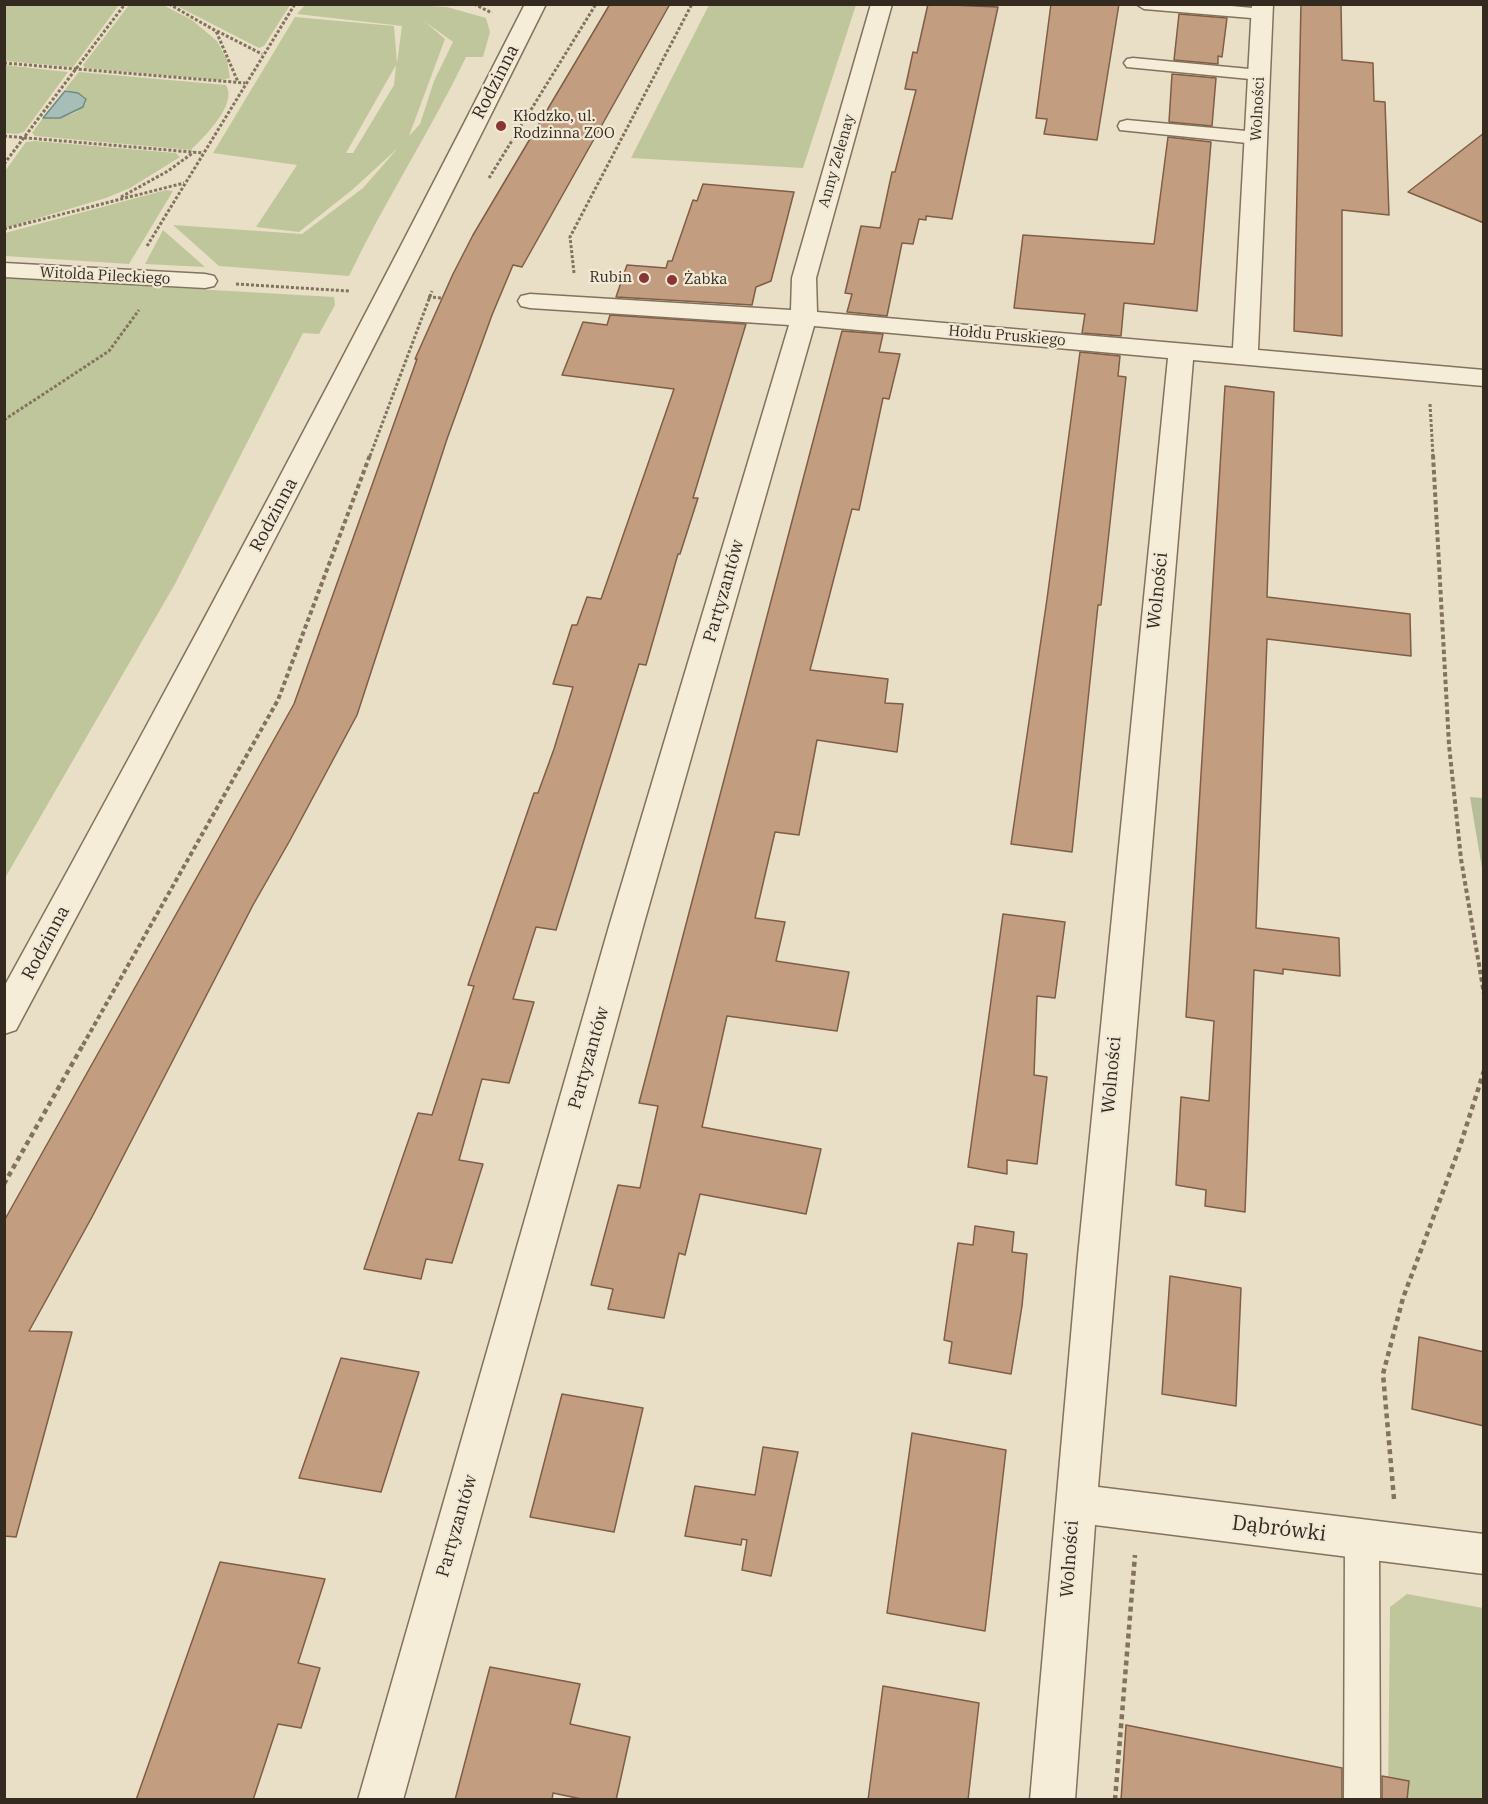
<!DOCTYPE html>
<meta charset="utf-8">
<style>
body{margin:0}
#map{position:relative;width:1488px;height:1804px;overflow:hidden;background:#e9dfc6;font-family:"IBM Plex Serif",serif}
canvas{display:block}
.frame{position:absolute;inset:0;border:6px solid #342a20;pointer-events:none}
</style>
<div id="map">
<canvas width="1488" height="1804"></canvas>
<div class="frame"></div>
</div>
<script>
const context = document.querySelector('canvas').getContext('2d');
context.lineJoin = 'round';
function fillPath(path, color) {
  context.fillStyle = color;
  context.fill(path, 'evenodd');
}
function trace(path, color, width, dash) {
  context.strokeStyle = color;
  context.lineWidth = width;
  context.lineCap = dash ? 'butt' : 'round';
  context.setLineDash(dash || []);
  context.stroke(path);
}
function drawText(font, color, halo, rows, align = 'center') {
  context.font = font + ' "IBM Plex Serif",serif';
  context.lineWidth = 4.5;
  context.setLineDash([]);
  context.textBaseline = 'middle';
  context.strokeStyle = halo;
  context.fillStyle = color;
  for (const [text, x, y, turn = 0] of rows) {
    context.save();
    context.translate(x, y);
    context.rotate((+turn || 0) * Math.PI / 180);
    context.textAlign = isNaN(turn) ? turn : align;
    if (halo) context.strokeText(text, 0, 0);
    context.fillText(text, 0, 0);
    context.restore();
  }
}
const green = new Path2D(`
 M 4,5 L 5,4 L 119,5 L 73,67 L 5,61 Z
 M 129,5 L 163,5 L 192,20 L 217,41 L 227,60 L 230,78 L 222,80 L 85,68 L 83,65 Z
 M 175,5 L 290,4 L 290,5 L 264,46 L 259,48 Z
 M 305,5 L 412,5 L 447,7 L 486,18 L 490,32 L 483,57 L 466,57 C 430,132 384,202 349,276 L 219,266 L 173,225 L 302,234 L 363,188 L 398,148 L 352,190 L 299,232 L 256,227 L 297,165 L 213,153 L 295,17 L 394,26 L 397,63 L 402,26 L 297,14 ZM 424,21 L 453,42 L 434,81 L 420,124 L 409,136 L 445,39 ZM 396,65 L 394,85 L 353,153 L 346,153 Z
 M 709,5 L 856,5 L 803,168 L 631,158 Z
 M 4,65 L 68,72 L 24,132 L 17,134 L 5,133 Z
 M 79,72 L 226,85 C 238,104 204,137 191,150 L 35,136 L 32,133 L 43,118 C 59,118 75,117 86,103 L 85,97 L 65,89 Z
 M 35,141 L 176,153 L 180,157 L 130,188 L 106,198 L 5,228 L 5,171 L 26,142 Z
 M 166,190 L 173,191 L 129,264 L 5,256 L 5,233 Z
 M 163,230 L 205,267 L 145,264 Z
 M 5,278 L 334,297 L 335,305 L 319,334 L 303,333 L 175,584 L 5,878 Z
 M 1407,1594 L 1483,1608 L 1483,1799 L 1388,1800 L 1390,1607 Z`);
const cemetery = new Path2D(`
 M 1470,797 L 1483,798 L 1483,874 Z`);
const water = new Path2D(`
 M 65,91 L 78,93 L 86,99 L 83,107 L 60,118 L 43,118 Z`);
const building = new Path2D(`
 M 610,4 L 670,4 L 522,267 L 513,265 L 492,315 L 447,439 L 357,715 L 289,842 L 253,905 L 92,1217 L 29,1331 L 72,1332 L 16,1537 L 4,1536 L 4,1221 L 294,704 L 417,359 L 415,359 L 453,274 L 473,235 Z
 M 928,4 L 998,7 L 952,219 L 926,216 L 926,220 L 919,219 L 913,244 L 902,243 L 887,316 L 847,312 L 852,294 L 845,293 L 861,226 L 880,228 L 892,172 L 895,172 L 916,90 L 905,89 L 913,52 L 917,53 Z
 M 1051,4 L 1119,4 L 1097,140 L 1044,134 L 1047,119 L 1036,118 Z
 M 1301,4 L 1341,4 L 1342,60 L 1373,63 L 1374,101 L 1385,102 L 1389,215 L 1342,210 L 1342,336 L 1294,331 Z
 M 1179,14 L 1227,18 L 1222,57 L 1218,56 L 1218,64 L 1174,60 Z
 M 1172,74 L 1216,78 L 1212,126 L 1169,122 Z
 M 1484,133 L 1484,223 L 1408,192 Z
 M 1168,137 L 1211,142 L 1197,311 L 1124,303 L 1121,336 L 1082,333 L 1085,314 L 1014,308 L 1023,235 L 1154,244 Z
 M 703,184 L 794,192 L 771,281 L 756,287 L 752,305 L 616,297 L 627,265 L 666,268 L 668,261 L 672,261 L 693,200 L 697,201 Z
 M 610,315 L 746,324 L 693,498 L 698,498 L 680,554 L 678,554 L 646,665 L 639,664 L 556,930 L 536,927 L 513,999 L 534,1002 L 509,1083 L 482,1079 L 459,1160 L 483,1164 L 452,1263 L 426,1259 L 421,1279 L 364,1269 L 418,1113 L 432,1115 L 474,986 L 468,985 L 534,793 L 538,793 L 554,749 L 573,687 L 553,684 L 572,625 L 577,625 L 587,597 L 601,599 L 674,389 L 562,375 L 583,322 L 607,325 Z
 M 842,331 L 883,334 L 879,352 L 900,354 L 889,399 L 883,398 L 859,510 L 852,509 L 810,670 L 888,679 L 885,703 L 903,704 L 897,752 L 817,740 L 799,835 L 775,832 L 755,918 L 785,922 L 776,961 L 849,972 L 837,1031 L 727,1016 L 702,1127 L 821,1149 L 806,1214 L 700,1194 L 685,1255 L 679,1253 L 664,1318 L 608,1309 L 613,1289 L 591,1285 L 618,1185 L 640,1188 L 658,1106 L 639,1103 Z
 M 1080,352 L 1120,356 L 1118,376 L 1126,377 L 1101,605 L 1098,605 L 1072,852 L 1011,844 L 1047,599 Z
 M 1225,386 L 1274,392 L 1267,597 L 1410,614 L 1411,656 L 1267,639 L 1256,928 L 1339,938 L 1340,976 L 1283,969 L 1283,974 L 1254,970 L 1245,1212 L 1205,1206 L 1206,1190 L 1176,1185 L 1181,1097 L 1209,1101 L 1214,1021 L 1186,1017 Z
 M 1003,914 L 1065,922 L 1055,998 L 1037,996 L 1034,1075 L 1047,1077 L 1037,1164 L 1007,1160 L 1007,1174 L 968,1167 Z
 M 975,1226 L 1014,1232 L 1012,1252 L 1027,1254 L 1022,1306 L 1011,1374 L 949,1363 L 952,1342 L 944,1340 L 958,1243 L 973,1245 Z
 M 1170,1276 L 1241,1288 L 1236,1406 L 1162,1394 Z
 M 1419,1337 L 1484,1352 L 1484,1426 L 1412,1409 Z
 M 341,1358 L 419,1372 L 381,1492 L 299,1478 Z
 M 562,1394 L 643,1408 L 614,1532 L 530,1517 Z
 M 912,1433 L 1006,1450 L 985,1631 L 887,1613 Z
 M 763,1447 L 798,1452 L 771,1576 L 742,1570 L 747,1540 L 742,1539 L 741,1545 L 685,1536 L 695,1486 L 755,1495 Z
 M 220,1562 L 325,1579 L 298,1663 L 320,1668 L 301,1728 L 278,1724 L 253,1800 L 136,1800 Z
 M 490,1667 L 580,1684 L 570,1724 L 630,1737 L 616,1800 L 586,1800 L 553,1793 L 552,1800 L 455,1800 Z
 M 883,1686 L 979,1703 L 968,1800 L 868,1800 Z
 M 1126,1725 L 1342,1768 L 1342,1800 L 1121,1800 Z
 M 1382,1776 L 1409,1781 L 1407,1800 L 1382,1800 Z`);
const pathFar2 = new Path2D(`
 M 169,4 L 216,31 L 238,82
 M 474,4 L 492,13
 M 217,31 L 262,54
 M 4,63 L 245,83
 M 4,136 L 203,153
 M 4,164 L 125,4
 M 489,178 L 596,4
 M 121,197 L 168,171 L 194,152
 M 4,229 L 184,183
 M 147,246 L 295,4
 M 574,273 L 570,237 L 692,4
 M 236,284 L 349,291
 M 428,297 L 442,298
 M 1430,404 L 1433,456
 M 4,420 L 109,351 L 139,310
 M 370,456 L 432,291`);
const pathFar1 = new Path2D(`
 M 1433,455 L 1449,745 L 1461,859 L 1484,994
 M 83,1045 L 278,700 L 370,455`);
const path = new Path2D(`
 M 4,1184 L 84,1043
 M 1394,1499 L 1383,1374 L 1403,1298 L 1459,1149 L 1484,1071
 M 1115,1800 L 1135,1555`);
const service = new Path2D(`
 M 1136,4 L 1211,4 L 1263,9 L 1269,10 L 1272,14 L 1269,18 L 1263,19 L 1144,9 Z
 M 1133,58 L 1260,70 L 1266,71 L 1269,75 L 1266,79 L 1260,80 L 1127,67 L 1124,63 L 1127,59 Z
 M 1127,120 L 1257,132 L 1264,134 L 1266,138 L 1264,142 L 1257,144 L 1120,130 L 1118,126 L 1120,122 Z
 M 1362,1524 L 1374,1529 L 1379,1540 L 1380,1800 L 1344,1800 L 1345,1540 L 1350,1529 Z`);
const minor = new Path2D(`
 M 525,4 L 546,4 C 375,349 198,690 16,1030 L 4,1034 L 4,987 C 183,662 357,335 525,4 Z
 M 871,4 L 892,4 L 816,278 L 817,312 L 1233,348 L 1252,4 L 1273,4 L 1258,350 L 1484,370 L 1484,386 L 1193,360 L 1098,1487 L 1484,1534 L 1484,1574 L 1095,1525 L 1075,1800 L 1030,1800 L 1078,1256 L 1168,358 L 814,326 L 644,923 L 403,1800 L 358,1800 L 610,923 L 789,325 L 530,308 L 521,306 L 518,301 L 521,296 L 530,294 L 791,310 L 792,278 Z
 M 4,263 L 205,274 L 214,276 L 217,281 L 214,286 L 205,288 L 4,277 Z`);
const markers = [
 [501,126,6,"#8a3534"],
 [644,278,6,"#8a3534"],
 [672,280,6,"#8a3534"]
];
const farStreetnames = [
 ["Wolności",1258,109,-87],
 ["Anny Zelenay",837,161,-74],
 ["Witolda Pileckiego",105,276,3],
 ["Hołdu Pruskiego",1007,336,5]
];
const farPoinames = [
 ["Kłodzko, ul.",513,117],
 ["Rodzinna ZOO",513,134],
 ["Rubin",632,278,"right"],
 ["Żabka",684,280]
];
const streetNames = [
 ["Rodzinna",496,82,-63],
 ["Rodzinna",274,515,-62],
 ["Partyzantów",724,591,-74],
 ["Wolności",1158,591,-84],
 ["Rodzinna",46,943,-62],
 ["Partyzantów",589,1058,-74],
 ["Wolności",1112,1075,-85],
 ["Partyzantów",457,1526,-74],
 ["Wolności",1070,1559,-86]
];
const nearStreetnames = [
 ["Dąbrówki",1279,1529,7]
];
fillPath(green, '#c0c69b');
fillPath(cemetery, '#b7bc99');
fillPath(water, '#a7bdb7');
trace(water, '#6f8a84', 1.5);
fillPath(building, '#c39d80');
trace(building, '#7f5d46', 1.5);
trace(service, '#82725e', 3);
trace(minor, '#82725e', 3);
trace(pathFar2, '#82725e', 3, [3, 2]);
trace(pathFar1, '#82725e', 4, [4.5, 3]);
trace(path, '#82725e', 4.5, [5, 4]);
fillPath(service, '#f5edd8');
fillPath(minor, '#f5edd8');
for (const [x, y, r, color] of markers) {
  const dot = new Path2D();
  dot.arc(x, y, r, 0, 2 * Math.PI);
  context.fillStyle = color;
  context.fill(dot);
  trace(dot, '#f1e9d5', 2);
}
drawText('15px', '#342a20', '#f1e9d5', farStreetnames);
drawText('15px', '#342a20', '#f1e9d5', farPoinames, 'left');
drawText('18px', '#342a20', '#f1e9d5', streetNames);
drawText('21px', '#342a20', '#f1e9d5', nearStreetnames);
</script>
